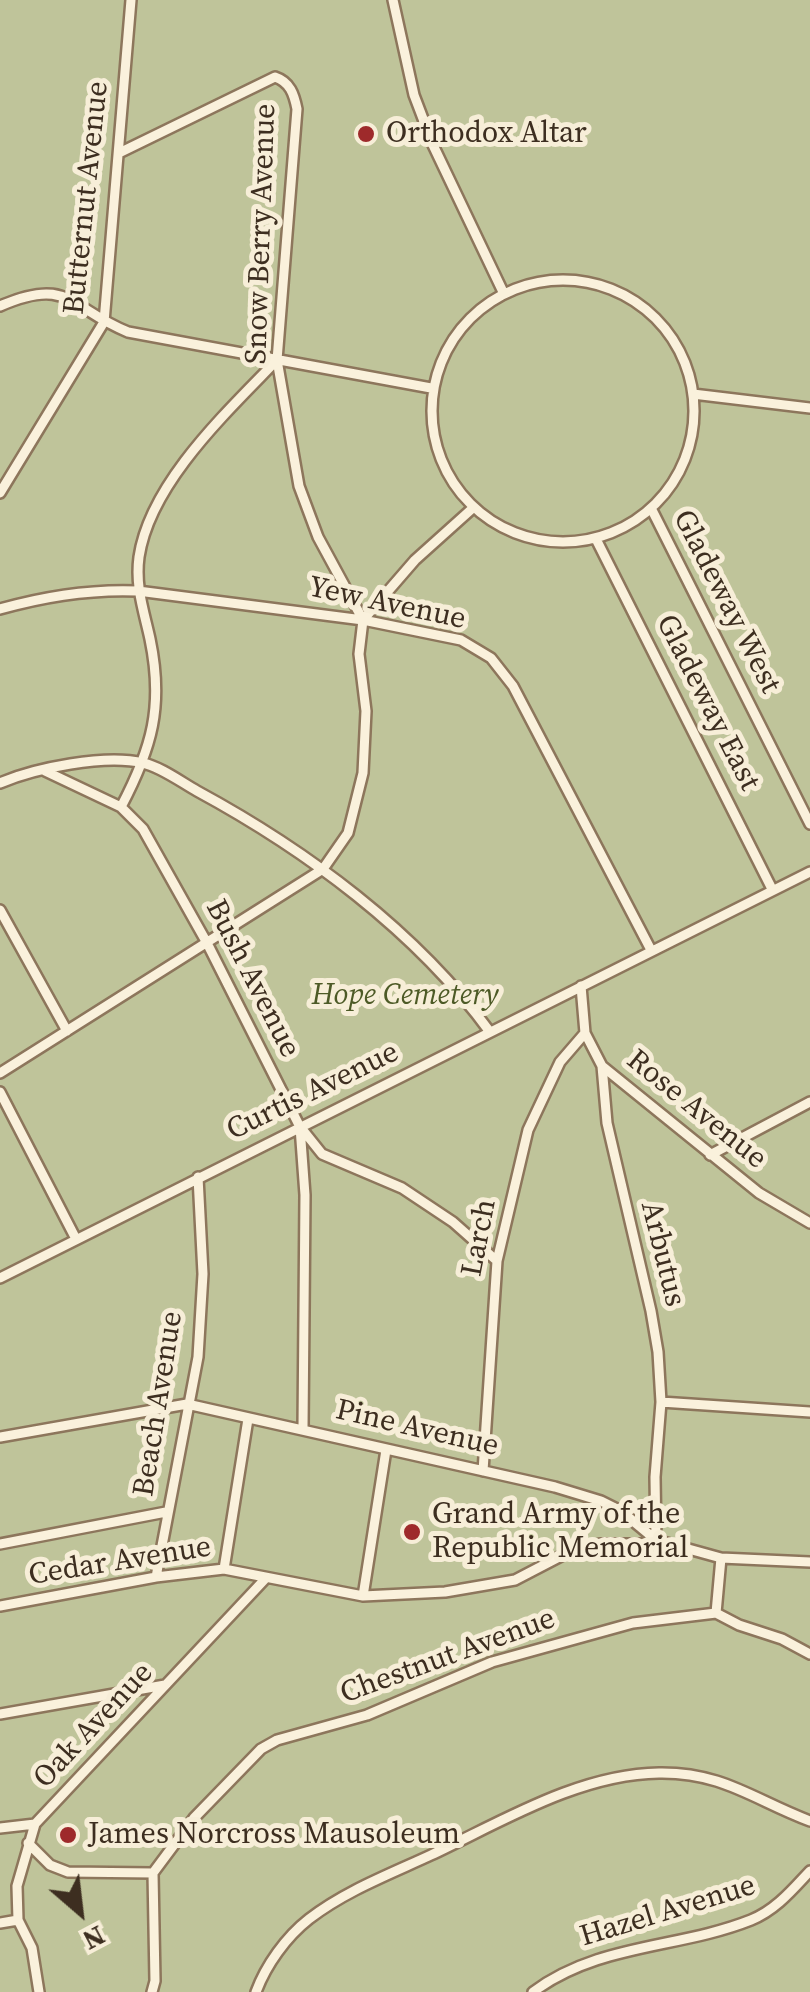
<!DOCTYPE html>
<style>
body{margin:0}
#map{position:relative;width:810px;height:1992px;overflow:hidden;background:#f0e4c8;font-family:"Source Serif 4",serif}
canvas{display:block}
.north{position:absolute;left:30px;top:1862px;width:100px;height:100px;-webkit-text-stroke:8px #f7eed8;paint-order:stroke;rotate:152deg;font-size:28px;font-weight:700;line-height:40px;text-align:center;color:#3d2e20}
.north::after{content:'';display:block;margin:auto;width:35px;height:45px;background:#3d2e20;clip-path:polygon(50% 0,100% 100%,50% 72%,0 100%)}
</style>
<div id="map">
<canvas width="810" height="1992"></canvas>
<div class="north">N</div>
</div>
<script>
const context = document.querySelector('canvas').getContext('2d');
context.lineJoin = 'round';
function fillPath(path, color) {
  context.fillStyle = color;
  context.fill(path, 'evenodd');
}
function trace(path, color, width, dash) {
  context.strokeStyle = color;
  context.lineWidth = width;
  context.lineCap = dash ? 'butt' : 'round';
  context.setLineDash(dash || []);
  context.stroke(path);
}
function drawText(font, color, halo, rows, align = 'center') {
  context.font = font + ' "Source Serif 4",serif';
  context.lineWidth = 10;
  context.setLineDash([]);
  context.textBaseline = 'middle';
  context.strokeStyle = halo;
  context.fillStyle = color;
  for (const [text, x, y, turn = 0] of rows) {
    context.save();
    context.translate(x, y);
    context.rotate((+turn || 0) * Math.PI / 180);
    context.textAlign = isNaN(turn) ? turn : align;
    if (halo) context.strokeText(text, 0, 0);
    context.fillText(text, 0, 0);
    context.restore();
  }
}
const cemetery = new Path2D(`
 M 0,0 L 810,0 L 810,1992 L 0,1992 Z`);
const lane = new Path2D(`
 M 393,0 L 414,95 L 433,145 L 504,294
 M 119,153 L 275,77 C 290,82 294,94 297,109 L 277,360 L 299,486 L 318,537 L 363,620
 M432 411a131 131 0 1 1 262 0a131 131 0 1 1-262 0Z
 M 0,306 C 69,276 69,308 128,332 L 431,388
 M 693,394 L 810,408
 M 0,493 L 104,322 L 131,0
 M 652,510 L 810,824
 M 596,539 L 772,889
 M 0,609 C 46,596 90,589 138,591 L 363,620 L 461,640 L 491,658 L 513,686 L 651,950
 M 45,771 L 121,807 L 143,829 L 207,943 L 300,1127 L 305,1195 L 303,1428
 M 0,783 C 35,768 105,754 143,763 C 161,767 181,782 197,791 C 306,850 416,931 490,1032
 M 121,807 C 152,748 164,706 150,639 C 144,611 135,587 139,557 C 150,483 227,412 277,360
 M 0,910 L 67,1031
 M 602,1066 L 759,1193 L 810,1223
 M 0,1073 L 323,869 L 348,833 L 363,773 L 366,711 L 359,654 L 363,620 L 415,560 L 474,507
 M 0,1092 L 76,1239
 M 302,1129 L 322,1154 L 402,1188 L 453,1222 L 497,1261
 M 710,1155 L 810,1102
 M 0,1278 L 810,872
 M 661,1402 L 810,1412
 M 0,1437 L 187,1404 L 555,1487 L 601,1501 L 621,1511 L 656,1540 L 721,1558 L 810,1562
 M 483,1471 L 497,1261 L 528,1130 L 560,1062 L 585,1033
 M 0,1544 L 166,1512
 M 224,1569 L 248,1419
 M 156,1577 L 198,1357 L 203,1274 L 198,1177
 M 363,1596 L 386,1450
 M 0,1606 L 156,1577 L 224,1569 L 363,1596 L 445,1592 L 515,1580 L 563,1555 L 600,1544 L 644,1544 L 656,1540 L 655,1477 L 661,1402 L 658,1352 L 651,1311 L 607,1123 L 602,1066 L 585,1033 L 581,986
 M 716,1613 L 721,1558
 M 0,1714 L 165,1685
 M 0,1828 L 35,1824
 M 28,1843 L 50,1865 L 68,1872 L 153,1873
 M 153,1873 L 194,1818 L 261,1749 L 277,1740 L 367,1715 L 492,1662 L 633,1623 L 716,1613 L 739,1625 L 782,1639 L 810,1654
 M 0,1923 L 18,1920
 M 39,1992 L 32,1948 L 18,1920 L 17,1886 L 35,1824 L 266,1578
 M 152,1992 L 155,1981 L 153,1873
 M 256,1992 C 266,1965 286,1937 309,1919 C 345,1891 390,1874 431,1855 C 501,1822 579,1774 659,1773 C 723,1772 754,1800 810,1821
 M 533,1992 C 599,1943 678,1949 751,1920 C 776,1910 793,1889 810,1871`);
const markers = [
 [366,134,10,"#9e2a2b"],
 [412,1532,10,"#9e2a2b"],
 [68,1835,10,"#9e2a2b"]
];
const poiNames = [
 ["Orthodox Altar",386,134],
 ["Grand Army of the",432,1515],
 ["Republic Memorial",432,1549],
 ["James Norcross Mausoleum",88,1835]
];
const streetNames = [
 ["Butternut Avenue",87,198,-84],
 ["Snow Berry Avenue",262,234,-88],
 ["Gladeway West",726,602,63],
 ["Yew Avenue",387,604,12],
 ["Gladeway East",707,703,63],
 ["Bush Avenue",252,979,63],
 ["Curtis Avenue",313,1092,-26],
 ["Rose Avenue",696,1110,39],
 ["Larch",480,1238,-79],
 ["Arbutus",662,1254,76],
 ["Beach Avenue",159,1404,-81],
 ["Pine Avenue",417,1429,13],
 ["Cedar Avenue",120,1562,-9],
 ["Chestnut Avenue",448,1657,-20],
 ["Oak Avenue",94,1726,-47],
 ["Hazel Avenue",668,1912,-17]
];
const parkNames = [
 ["Hope Cemetery",405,996]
];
fillPath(cemetery, '#bfc49a');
trace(lane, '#8d765c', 14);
trace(lane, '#faf1dc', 9);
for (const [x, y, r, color] of markers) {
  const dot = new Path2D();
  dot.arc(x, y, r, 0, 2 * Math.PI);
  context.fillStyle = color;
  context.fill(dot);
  trace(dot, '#f7eed8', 4);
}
drawText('30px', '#3d2e20', '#f7eed8', poiNames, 'left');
drawText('30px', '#3d2e20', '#f7eed8', streetNames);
drawText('italic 30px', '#4d5a26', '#f7eed8', parkNames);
</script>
